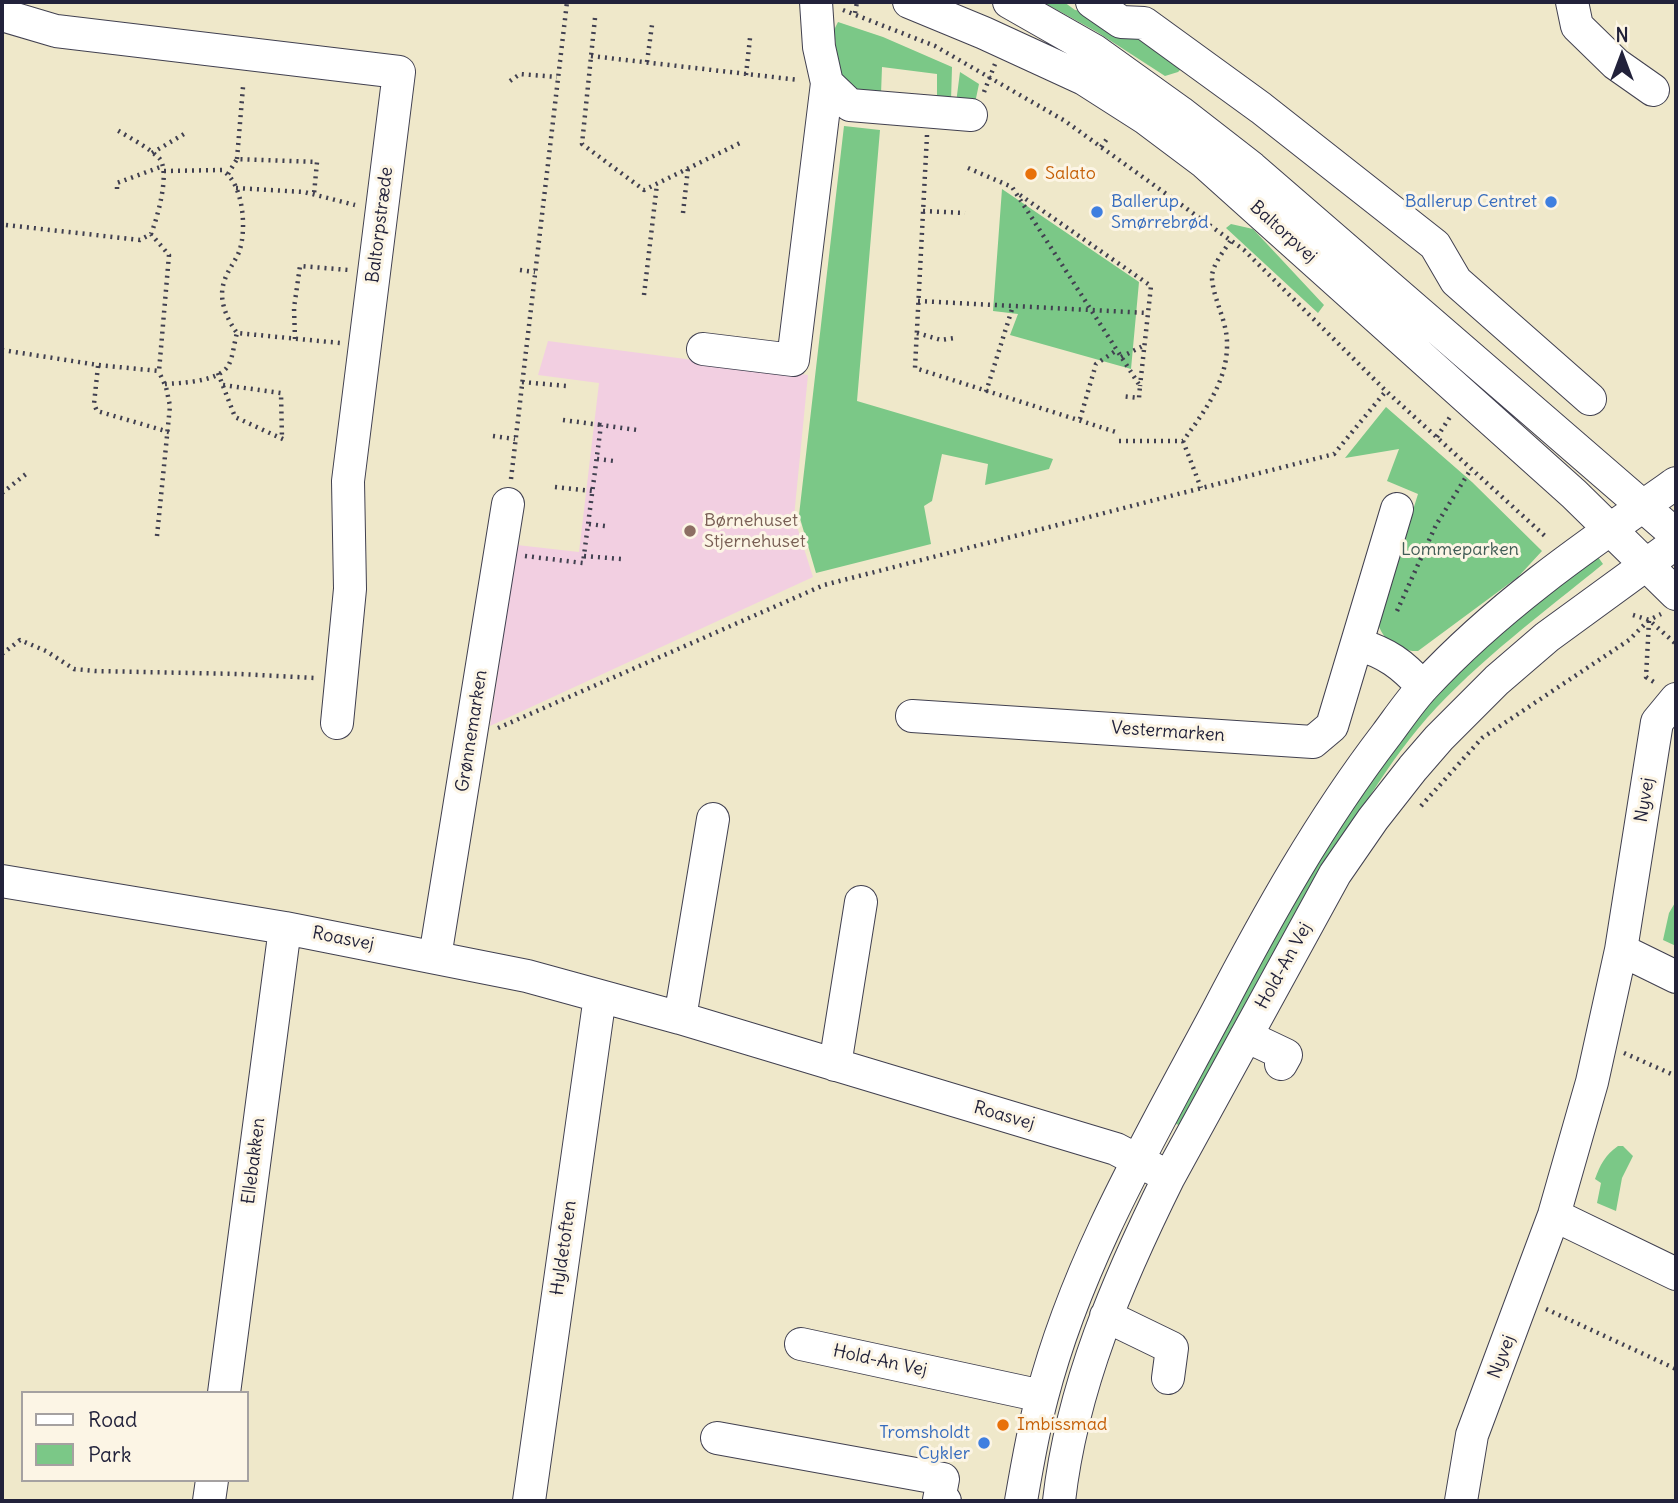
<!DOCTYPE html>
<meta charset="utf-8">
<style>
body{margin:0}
#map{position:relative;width:1678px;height:1503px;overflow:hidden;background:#efe8ca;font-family:Delius,sans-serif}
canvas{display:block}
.frame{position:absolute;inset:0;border:4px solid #22223b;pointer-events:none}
.legend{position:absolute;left:21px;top:1391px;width:228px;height:91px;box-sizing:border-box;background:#fcf5e5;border:2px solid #a5a1a1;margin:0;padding:9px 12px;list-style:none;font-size:21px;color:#22223b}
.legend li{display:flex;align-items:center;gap:14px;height:35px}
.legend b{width:35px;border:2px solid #a5a1a1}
.north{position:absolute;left:1587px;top:21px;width:70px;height:70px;-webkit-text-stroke:5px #fcf5e5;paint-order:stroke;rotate:0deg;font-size:19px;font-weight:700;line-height:28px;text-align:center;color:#22223b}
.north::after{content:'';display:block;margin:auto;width:24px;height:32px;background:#22223b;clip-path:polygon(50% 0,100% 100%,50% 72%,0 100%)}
</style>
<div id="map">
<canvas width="1678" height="1503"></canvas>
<div class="frame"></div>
<ul class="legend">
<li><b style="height:9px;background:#fff"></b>Road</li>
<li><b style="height:19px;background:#7bc887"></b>Park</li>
</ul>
<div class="north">N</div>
</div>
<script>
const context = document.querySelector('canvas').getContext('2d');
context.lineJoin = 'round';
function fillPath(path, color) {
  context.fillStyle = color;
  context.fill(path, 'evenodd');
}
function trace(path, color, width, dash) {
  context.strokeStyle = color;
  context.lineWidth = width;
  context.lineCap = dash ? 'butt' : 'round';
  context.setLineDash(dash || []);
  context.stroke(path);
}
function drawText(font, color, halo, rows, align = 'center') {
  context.font = font + ' Delius,sans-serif';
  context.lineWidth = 6;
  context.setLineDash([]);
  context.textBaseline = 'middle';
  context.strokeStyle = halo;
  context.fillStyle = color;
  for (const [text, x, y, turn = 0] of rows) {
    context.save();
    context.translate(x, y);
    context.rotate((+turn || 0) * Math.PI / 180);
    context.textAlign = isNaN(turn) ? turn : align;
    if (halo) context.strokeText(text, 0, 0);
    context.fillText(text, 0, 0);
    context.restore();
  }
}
const built = new Path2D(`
 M 548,341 L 808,375 L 794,517 L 813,577 L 490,726 L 517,545 L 579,552 L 599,383 L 538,375 Z`);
const green = new Path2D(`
 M 1043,2 L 1064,2 L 1075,10 L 1089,12 L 1133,33 L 1181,69 L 1178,72 L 1165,76 L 1097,32 Z
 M 838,22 L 883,37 L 952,67 L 951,101 L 937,99 L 937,74 L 882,67 L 881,94 L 856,93 L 839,73 L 834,30 Z
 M 960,72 L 979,84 L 975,103 L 956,103 Z
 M 844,126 L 880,130 L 857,401 L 1053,459 L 1049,469 L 985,485 L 988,464 L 942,454 L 932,501 L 924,506 L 931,544 L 816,573 L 799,515 Z
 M 1002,189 L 1139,282 L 1131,369 L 1010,335 L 1018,314 L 993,311 Z
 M 1231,224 L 1253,229 L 1324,305 L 1318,313 L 1226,228 Z
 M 1386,407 L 1472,482 L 1542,551 L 1518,577 L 1418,651 C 1400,652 1381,640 1378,622 L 1418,494 L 1387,481 L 1399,449 L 1345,458 Z
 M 1598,557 L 1603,564 C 1543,613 1479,660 1427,718 C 1380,772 1345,837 1310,900 C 1267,976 1225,1051 1182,1126 L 1173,1123 L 1265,955 L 1311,874 L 1360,797 L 1398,742 L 1439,691 L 1531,603 Z
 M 1676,901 L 1676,946 L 1663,940 L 1669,913 Z
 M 1618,1146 L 1623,1146 L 1633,1156 L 1622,1178 L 1616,1211 L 1597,1203 L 1601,1183 L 1595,1179 C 1600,1165 1605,1155 1618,1146 Z`);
const path = new Path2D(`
 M 843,10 L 935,46 L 1065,121 L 1244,250 L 1386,391 L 1546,537
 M 855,13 L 857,2
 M 595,18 L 582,144 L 644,190 L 742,142
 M 591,56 L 799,80
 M 647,62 L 652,25
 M 746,75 L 750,38
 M 510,81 L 520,74 L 557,77
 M 984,92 L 995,64
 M 927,135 L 915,368 L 1119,433
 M 1101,147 L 1109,136
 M 152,153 L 184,134
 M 237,159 L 243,87
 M 968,168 L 1012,187 L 1140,386 L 1139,398 L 1121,396
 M 164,171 L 222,170 C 244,183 247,231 239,252 C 235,262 227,271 224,282 C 218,300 227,319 237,333
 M 228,174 L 237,159 L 317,162 L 314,194
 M 236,188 L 304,192 L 355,205
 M 117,189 L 117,183 L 163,166
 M 1020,195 L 1151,286 L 1140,386
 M 923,211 L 965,213
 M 683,213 L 688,168
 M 6,225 L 140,240 L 151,234 C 157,219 171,171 159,158 C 148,147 130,138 117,130
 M 520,270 L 535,272
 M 644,295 L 657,184
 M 918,301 L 1148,313
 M 917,333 L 941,340 L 955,338
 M 295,339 L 294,308 L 300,266 L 349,270
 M 2,350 L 98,365 L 159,371 L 169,255 L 151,234
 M 1121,357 L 1145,345
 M 98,366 L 94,404 L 97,411 L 169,432
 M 218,373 L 235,417 L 287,441
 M 522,382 L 567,386
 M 165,384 C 181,383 218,382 228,366 C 233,358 234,343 237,333 L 340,343
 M 223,385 L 281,393 L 282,439
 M 986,392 L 1013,306
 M 1080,419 L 1096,364 L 1117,350
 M 563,420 L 601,425
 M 493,436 L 515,439
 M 1437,437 L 1450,417
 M 1119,441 L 1183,441 C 1204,412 1228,381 1227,343 C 1227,321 1214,301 1212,279 C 1211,266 1224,251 1231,240
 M 1183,441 L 1201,488
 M 597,459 L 614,461
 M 511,479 L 567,2
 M 555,487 L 593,491
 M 2,493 L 26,474
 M 589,524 L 605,526
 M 157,536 L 170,406 L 166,387 L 159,372
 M 525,556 L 583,563 L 601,425 L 637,430
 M 584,556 L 621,559
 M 1397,611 L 1436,525 L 1471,469
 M 1633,615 L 1649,620 L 1676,644
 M 1649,621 L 1646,677 L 1657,684
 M 2,654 L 20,640 L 46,651 L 74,669 L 95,671 L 240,674 L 315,678
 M 498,728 L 824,585 L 1334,454 L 1386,391
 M 1421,806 L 1482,738 L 1629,640 L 1649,620 L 1661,614
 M 1624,1053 L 1676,1076
 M 1546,1309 L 1676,1369`);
const minor = new Path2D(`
 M 816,2 L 819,47 L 827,83 L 850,105 L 971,115
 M 909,2 L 984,33 L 1084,79 L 1145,118 L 1205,163 L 1574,494 L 1676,594
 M 1009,2 L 1095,51 L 1180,112 L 1252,168 L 1676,535
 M 1092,2 L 1121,22 L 1144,23 L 1261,108 L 1435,245 L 1456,281 L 1590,399
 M 1572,2 L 1577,26 L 1616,64 L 1653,90
 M 2,15 L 56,31 L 399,72 L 348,481 L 350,589 L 337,723
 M 703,349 L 793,360 L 827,83
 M 1357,644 C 1387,653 1402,664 1423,687
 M 912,716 L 1313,742 L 1332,726 L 1397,509
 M 2,881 L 285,928 L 527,976 L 680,1018 L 1116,1149 L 1169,1177
 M 1621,950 L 1676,977
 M 435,957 L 508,504
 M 680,1018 L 713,819
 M 1246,1036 L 1286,1055 L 1281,1064
 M 835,1065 L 861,902
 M 1554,1215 L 1676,1274
 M 1106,1316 L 1172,1348 L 1168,1378
 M 801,1344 L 1042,1396
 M 224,1393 L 285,928
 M 717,1438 L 943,1479 L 939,1500 L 945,1501
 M 209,1501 L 212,1480
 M 529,1501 L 600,996
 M 1021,1501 C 1027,1466 1033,1431 1042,1397 C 1077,1261 1151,1136 1217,1012 C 1267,916 1320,821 1386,735 C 1398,719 1410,701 1424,686 C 1498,606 1587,545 1676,483
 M 1059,1501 C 1072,1386 1118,1280 1169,1177 L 1335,874 L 1373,819 L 1413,768 L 1439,738 L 1497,680 L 1547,637 L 1676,543
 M 1461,1501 L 1472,1435 L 1554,1215 L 1592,1082 L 1621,950 L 1657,722 L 1676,699`);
const markers = [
 [1031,174,7,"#e8710a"],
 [1551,202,7,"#3f7fe0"],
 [1097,212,7,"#3f7fe0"],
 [690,531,7,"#8d6e63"],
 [1003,1425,7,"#e8710a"],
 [984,1443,7,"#3f7fe0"]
];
const foodNames = [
 ["Salato",1045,174],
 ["Imbissmad",1017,1425]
];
const shopNames = [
 ["Ballerup",1111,202,"left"],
 ["Smørrebrød",1111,223,"left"],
 ["Ballerup Centret",1537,202],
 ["Tromsholdt",970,1433],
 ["Cykler",970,1454]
];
const streetNames = [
 ["Baltorpstræde",380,225,-83],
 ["Baltorpvej",1283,232,42],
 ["Grønnemarken",472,731,-81],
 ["Vestermarken",1168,732,4],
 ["Nyvej",1645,800,-81],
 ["Roasvej",343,939,11],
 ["Hold-An Vej",1284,966,-61],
 ["Roasvej",1004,1116,16],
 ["Ellebakken",254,1161,-83],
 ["Hyldetoften",564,1248,-82],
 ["Nyvej",1502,1357,-69],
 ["Hold-An Vej",880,1361,12]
];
const educationNames = [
 ["Børnehuset",704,521],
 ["Stjernehuset",704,542]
];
const parkNames = [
 ["Lommeparken",1460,550]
];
fillPath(built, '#f2cfe1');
fillPath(green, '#7bc887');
trace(minor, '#414050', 34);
trace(path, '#414050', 4.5, [2, 5]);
trace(minor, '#fff', 32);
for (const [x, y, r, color] of markers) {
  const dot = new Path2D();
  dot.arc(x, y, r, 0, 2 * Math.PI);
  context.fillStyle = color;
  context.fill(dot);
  trace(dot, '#fcf5e5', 2.5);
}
drawText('18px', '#c56008', '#fcf5e5', foodNames, 'left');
drawText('18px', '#366cbe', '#fcf5e5', shopNames, 'right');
drawText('18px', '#22223b', '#fcf5e5', streetNames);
drawText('18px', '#785e54', '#fcf5e5', educationNames, 'left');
drawText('18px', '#415c56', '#fcf5e5', parkNames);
</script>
